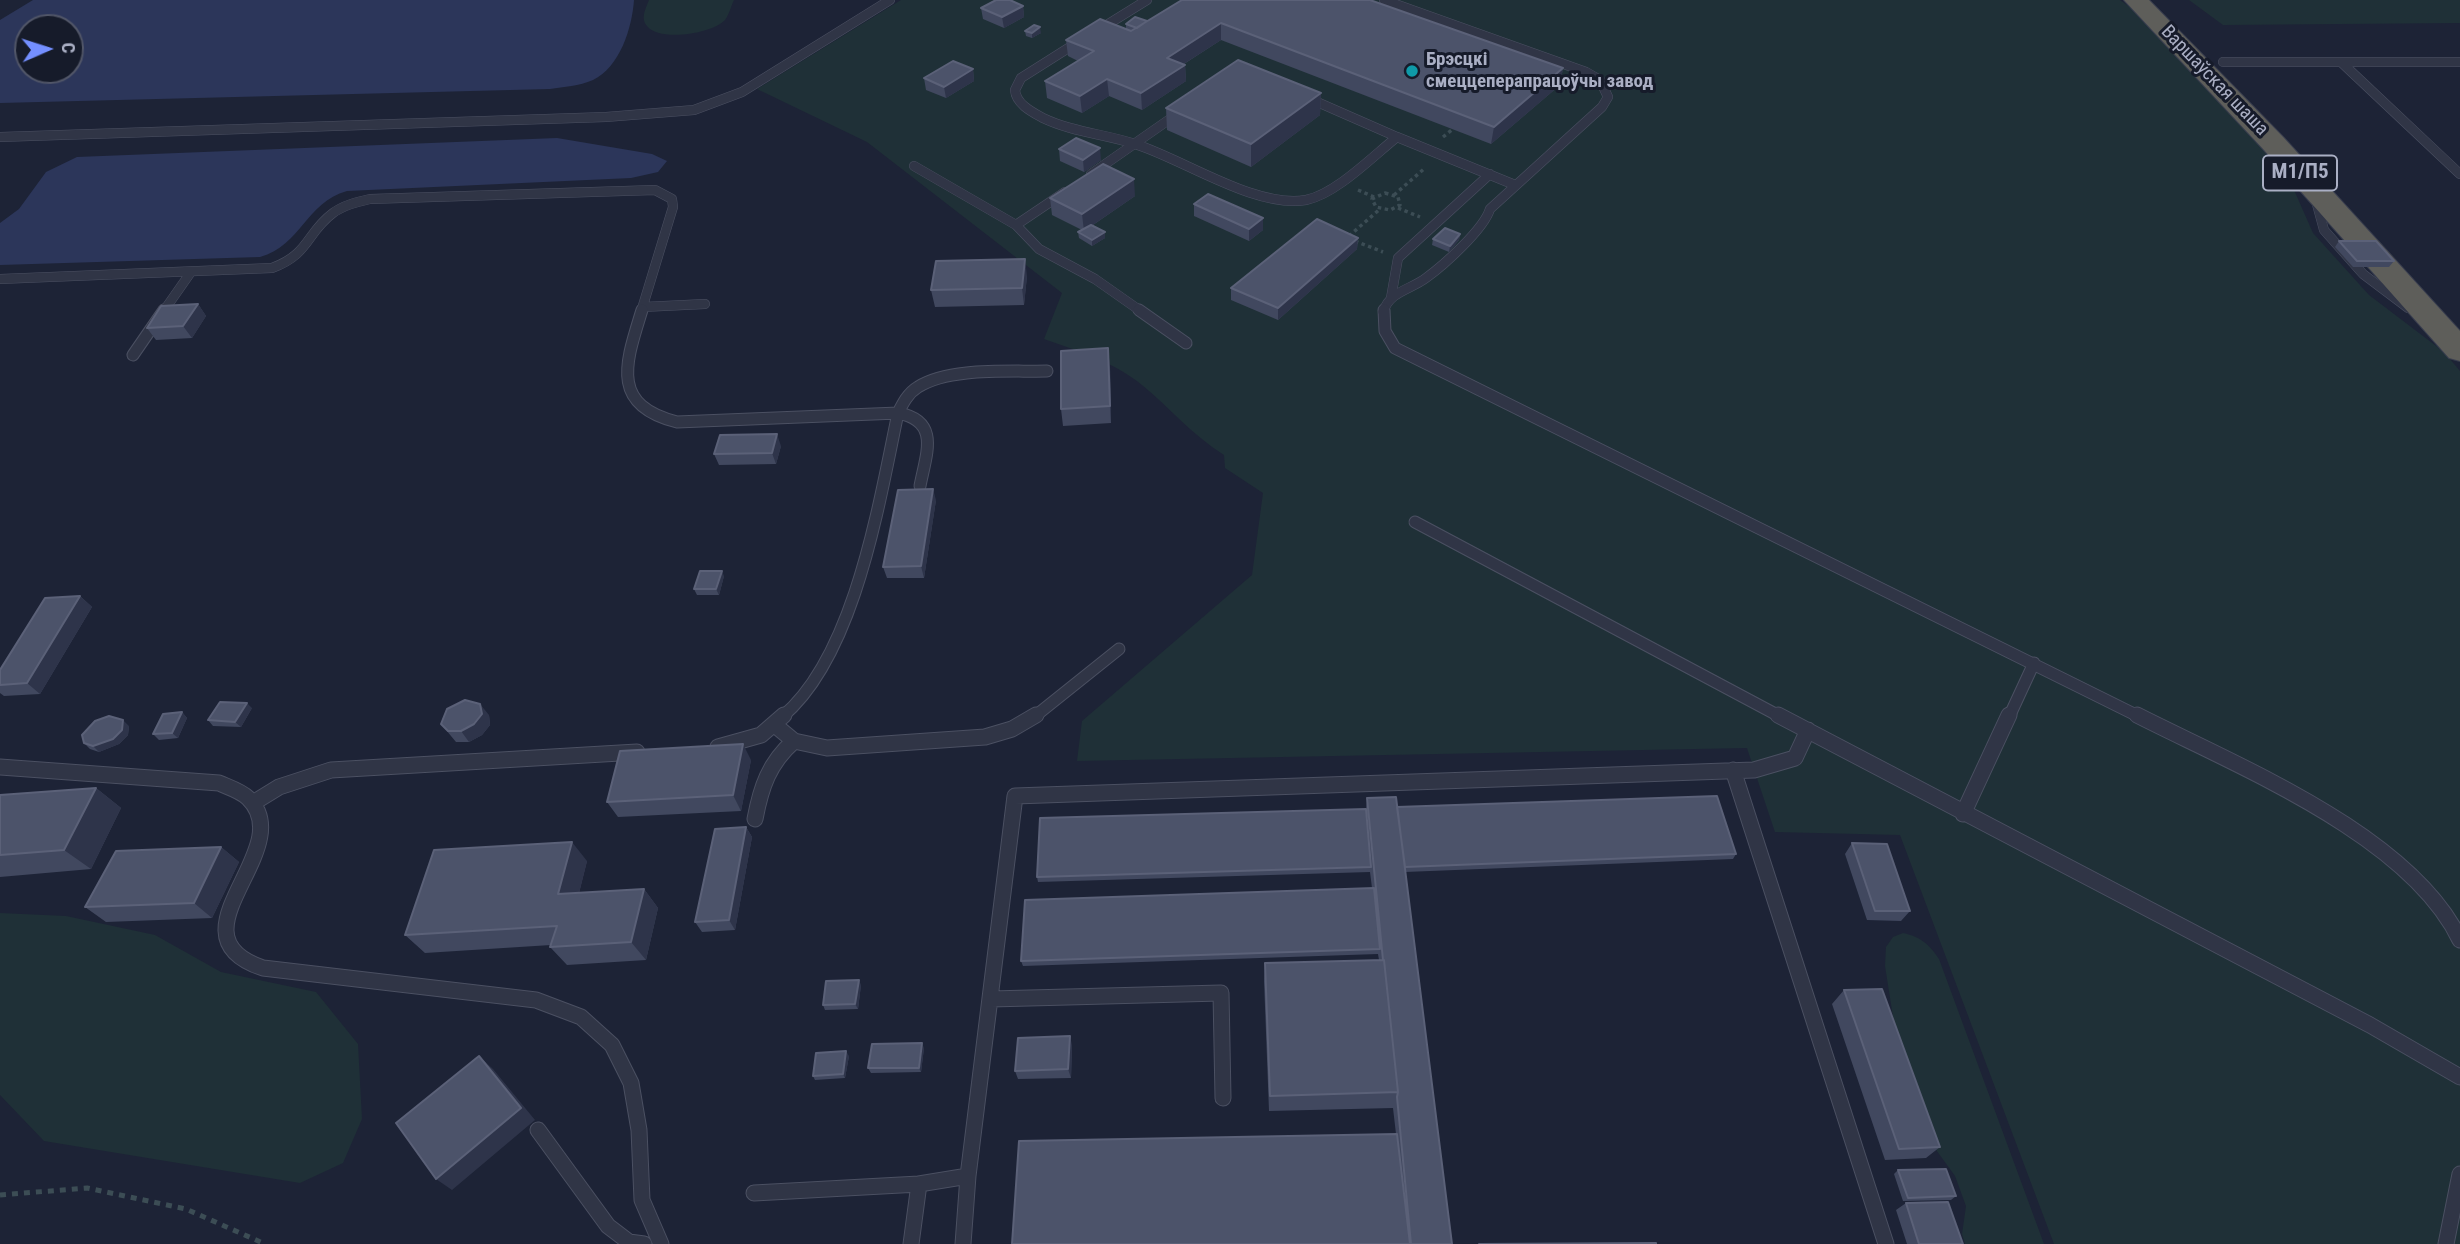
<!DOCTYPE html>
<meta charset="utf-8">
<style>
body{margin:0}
#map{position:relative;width:2460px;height:1244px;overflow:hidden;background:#1d2336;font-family:"Roboto Condensed",sans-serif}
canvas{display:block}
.north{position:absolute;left:14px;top:14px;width:70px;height:70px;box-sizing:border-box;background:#161b2a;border:2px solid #515668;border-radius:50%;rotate:87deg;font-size:19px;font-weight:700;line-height:28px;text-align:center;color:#aaafc4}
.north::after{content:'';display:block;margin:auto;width:24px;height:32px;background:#748fff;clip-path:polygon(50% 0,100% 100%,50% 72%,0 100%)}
</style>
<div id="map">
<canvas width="2460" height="1244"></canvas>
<div class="north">С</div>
</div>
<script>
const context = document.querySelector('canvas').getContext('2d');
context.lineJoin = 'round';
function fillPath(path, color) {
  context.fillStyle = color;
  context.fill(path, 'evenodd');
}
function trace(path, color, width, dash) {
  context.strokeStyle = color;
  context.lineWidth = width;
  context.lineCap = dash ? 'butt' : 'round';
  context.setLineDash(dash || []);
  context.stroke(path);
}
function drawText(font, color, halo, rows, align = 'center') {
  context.font = font + ' "Roboto Condensed",sans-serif';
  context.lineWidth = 6;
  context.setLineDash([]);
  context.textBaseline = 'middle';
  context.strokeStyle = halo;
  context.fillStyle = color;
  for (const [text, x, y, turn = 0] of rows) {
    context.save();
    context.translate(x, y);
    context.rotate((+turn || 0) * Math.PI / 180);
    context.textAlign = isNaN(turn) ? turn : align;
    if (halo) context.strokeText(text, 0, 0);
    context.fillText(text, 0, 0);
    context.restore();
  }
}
const green = new Path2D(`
 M 649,0 L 734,0 C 731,6 729,15 725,20 C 712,34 659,42 647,26 C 640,18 646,8 649,0 Z
 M 901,0 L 2120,0 L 2131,8 L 2287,174 L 2313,233 L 2369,295 L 2444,352 L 2460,371 L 2460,1244 L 2054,1244 L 1900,835 L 1775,832 L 1747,748 L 1077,761 L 1082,721 L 1252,575 L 1263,493 L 1225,468 L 1224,455 C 1192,435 1170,408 1142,385 C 1114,362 1078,351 1044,339 L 1062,293 L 867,142 L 757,89 Z
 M 2189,0 L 2460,0 L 2460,23 L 2223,25 Z
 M 0,913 L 66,916 L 155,935 L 221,972 L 316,992 L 358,1044 L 362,1119 L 343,1163 L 300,1183 L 44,1141 L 0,1095 Z
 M 1903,933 C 1921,937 1929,944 1939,959 L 2044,1244 L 1965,1244 L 1962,1234 L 1966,1206 L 1955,1176 L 1926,1136 L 1899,1055 L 1885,966 L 1886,947 L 1893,937 Z`);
const water = new Path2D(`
 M 33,0 L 634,0 C 632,28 620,67 593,80 C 579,86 564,87 550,89 L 0,103 L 0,20 ZM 70,28 L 70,70 L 28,70 L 28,28 Z
 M 557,138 L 652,154 L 667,161 L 658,172 L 631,178 L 347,191 C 305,203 302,245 260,257 L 0,265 L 0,223 L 19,209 L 46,172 L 77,157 Z`);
const pathFar1 = new Path2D(`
 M 1443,137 L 1453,129
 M 1358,190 L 1374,197
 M 1385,193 L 1398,197 L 1400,205 L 1390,210 L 1376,207 L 1372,199 Z
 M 1394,195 L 1425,168
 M 1398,208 L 1420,217
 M 1349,236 L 1380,209
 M 1355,241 L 1383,252`);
const path = new Path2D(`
 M 0,1195 L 87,1188 L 186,1209 L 265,1244`);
const serviceFar2 = new Path2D(`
 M 1097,31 L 1147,0
 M 1081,40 L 1021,78 L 1015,90 C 1016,104 1032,112 1043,118 C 1072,132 1105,134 1135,144 C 1183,159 1256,209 1306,200 C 1336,194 1373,156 1397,137 L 1515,185
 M 2223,62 L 2341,62 L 2460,174
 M 2341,62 L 2460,62
 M 1308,98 L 1397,137
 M 0,137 L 606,117 L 694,110 L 742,92 L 890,0
 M 914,166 L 1016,225
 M 1091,174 L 1180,112
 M 1065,192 L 1016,225 L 1039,249 L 1095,279 L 1142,312
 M 2315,197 L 2324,230 L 2363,274 L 2408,308
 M 0,279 L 272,268 C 310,254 306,233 333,213 C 344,205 357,202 370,199 L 655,190 L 672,199 L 673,207 L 641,312
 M 1391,298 L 1398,258 L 1490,174
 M 643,307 L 705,304
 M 163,312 L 191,272
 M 1383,312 C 1390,291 1410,290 1426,278 C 1444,265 1484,229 1490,209 L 1602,107 L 1608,97 L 1600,80 L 1586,72 L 1384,0`);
const serviceFar1 = new Path2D(`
 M 642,310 C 626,362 609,405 677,422 L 898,413 C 941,421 926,454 920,486
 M 1139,310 L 1186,343
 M 1384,310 L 1385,331 L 1395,348 L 2140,717
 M 133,355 L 164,310
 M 1415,522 L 1781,717
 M 782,717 C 855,656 879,503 898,413 C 903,403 908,393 918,387 C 949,367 1010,372 1047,371
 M 1034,717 L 1119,649
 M 2009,717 L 2034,663`);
const service = new Path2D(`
 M 1778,715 L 2370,1025 L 2460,1077
 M 2137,715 C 2237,766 2410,835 2460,940
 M 776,726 L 794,741 L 827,748 L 985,737 L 1012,729 L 1036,715
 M 718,747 L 761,735 L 784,715
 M 0,767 L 219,783 C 228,787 241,791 248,798 C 301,849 164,935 263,968 L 536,1000 L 581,1017 L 612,1045 L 631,1083 L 639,1130 L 642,1200 L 661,1244
 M 1733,770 L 1886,1244
 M 253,803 L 279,787 L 331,770 L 637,752
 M 1963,814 L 2009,715
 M 755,819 C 761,787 769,763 794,741
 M 991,999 L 1221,993 L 1223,1098
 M 538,1130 L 608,1226 L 629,1242 L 644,1244
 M 754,1193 L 919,1184
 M 911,1244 L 919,1184 L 968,1176 L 1015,796 L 1754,770 L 1795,758 L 1808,730
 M 963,1244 L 968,1176
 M 2446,1244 L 2460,1174`);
const trunk = new Path2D(`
 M 2124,0 L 2149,0 L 2284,138 L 2460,331 L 2460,361 L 2449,358 L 2264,150 Z`);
const wall = new Path2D(`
 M 1182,0 L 1563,68 L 1560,85 L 1491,144 L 1221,40 L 1184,64 L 1185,65 L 1186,81 L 1142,110 L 1109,96 L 1082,113 L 1047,98 L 1045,81 L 1078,61 L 1068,56 L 1066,40 L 1126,29 L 1126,24 L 1147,21 Z
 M 1023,6 L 1024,17 L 1004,28 L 983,19 L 981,8 Z
 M 1025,31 L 1041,33 L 1032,38 L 1026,36 Z
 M 973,69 L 974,81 L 946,98 L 926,90 L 924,78 Z
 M 1321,93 L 1320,115 L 1251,167 L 1167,130 L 1166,108 Z
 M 1059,149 L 1101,160 L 1084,172 L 1060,161 Z
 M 1135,196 L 1093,225 L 1105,232 L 1105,238 L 1092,246 L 1079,238 L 1078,232 L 1082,230 L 1052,215 L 1050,198 Z
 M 1194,204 L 1263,230 L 1249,241 L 1194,216 Z
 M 1460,234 L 1459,240 L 1449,252 L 1432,245 L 1433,239 Z
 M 1358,238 L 1357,249 L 1278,320 L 1231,300 L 1231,288 Z
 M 2339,241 L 2394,261 L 2389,267 L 2353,267 L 2335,247 Z
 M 1027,276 L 1024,305 L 935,307 L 931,290 Z
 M 198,304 L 206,316 L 192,338 L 156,340 L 147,328 Z
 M 1110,366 L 1111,423 L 1063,426 L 1061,409 Z
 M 781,446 L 776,464 L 719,465 L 714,454 Z
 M 936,500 L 924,578 L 887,578 L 883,567 Z
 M 724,576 L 719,595 L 697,595 L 694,589 Z
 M 80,596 L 92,607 L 40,694 L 4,696 L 0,693 L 0,670 Z
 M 252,708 L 241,727 L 213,726 L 208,720 Z
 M 182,712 L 187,718 L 178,738 L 159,740 L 153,734 Z
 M 489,715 L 490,725 L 482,735 L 469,742 L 456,742 L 441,724 Z
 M 129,726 L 128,735 L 119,744 L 99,752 L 90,749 L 84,743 Z
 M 751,760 L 741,811 L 618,817 L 607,802 Z
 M 96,788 L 121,808 L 91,869 L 0,877 L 0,795 Z
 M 1367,798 L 1397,807 L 1736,854 L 1733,859 L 1405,872 L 1452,1244 L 1012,1244 L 1396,1134 L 1393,1108 L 1269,1111 L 1264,981 L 1265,963 L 1379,960 L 1378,954 L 1023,966 L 1021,961 L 1372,888 L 1370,872 L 1038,882 L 1037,877 L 1366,809 Z
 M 746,827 L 752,837 L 735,930 L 702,932 L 695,922 Z
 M 1852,843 L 1910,911 L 1901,921 L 1867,920 L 1845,854 Z
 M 221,847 L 239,862 L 212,918 L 106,922 L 85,907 Z
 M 587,861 L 579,893 L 644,889 L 658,908 L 646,960 L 567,965 L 550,947 L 551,945 L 425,953 L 405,935 Z
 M 861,985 L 858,1009 L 825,1010 L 823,1005 Z
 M 1844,990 L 1940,1147 L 1926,1158 L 1885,1160 L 1832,1004 Z
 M 1072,1045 L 1071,1078 L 1018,1079 L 1015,1071 Z
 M 924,1048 L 921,1072 L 871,1073 L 868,1068 Z
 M 849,1056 L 845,1078 L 815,1080 L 813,1076 Z
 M 1898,1170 L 1956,1196 L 1951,1200 L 1903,1201 L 1894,1174 Z
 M 1906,1203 L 1963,1244 L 1907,1244 L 1896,1210 Z`);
const shadedWall = new Path2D(`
 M 1023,6 L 1024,17 L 1004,28 L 1002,17 Z
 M 1221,23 L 1221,40 L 1168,74 L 1167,58 Z
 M 1040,27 L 1041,33 L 1032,38 L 1032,33 Z
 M 1185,65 L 1186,81 L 1142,110 L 1141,93 Z
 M 1563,68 L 1560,85 L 1491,144 L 1494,127 Z
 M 973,69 L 974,81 L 946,98 L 944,87 Z
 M 1107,79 L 1109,96 L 1082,113 L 1080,96 Z
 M 1321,93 L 1320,115 L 1251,167 L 1251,144 Z
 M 1100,148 L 1101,160 L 1084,172 L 1083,160 Z
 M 1134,179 L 1135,196 L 1084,231 L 1082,214 Z
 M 1263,218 L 1263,230 L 1249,241 L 1249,229 Z
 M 1105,232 L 1105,238 L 1092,246 L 1092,240 Z
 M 1460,234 L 1459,240 L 1449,252 L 1450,246 Z
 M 1358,238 L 1357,249 L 1278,320 L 1278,308 Z
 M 1025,259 L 1027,276 L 1024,305 L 1022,288 Z
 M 198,304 L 206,316 L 192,338 L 183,326 Z
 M 1108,348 L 1110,366 L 1111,423 L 1110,406 Z
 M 777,434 L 781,446 L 776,464 L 772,453 Z
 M 933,489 L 936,500 L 924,578 L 921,566 Z
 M 722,571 L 724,576 L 719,595 L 716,589 Z
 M 80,596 L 92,607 L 40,694 L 27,683 Z
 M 247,703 L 252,708 L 241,727 L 235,722 Z
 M 480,704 L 489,715 L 490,725 L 482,735 L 469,742 L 461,731 Z
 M 182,712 L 187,718 L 178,738 L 172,733 Z
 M 123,720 L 129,726 L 128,735 L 119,744 L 99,752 L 93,746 Z
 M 743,744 L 751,760 L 741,811 L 733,795 Z
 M 96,788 L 121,808 L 91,869 L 64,850 Z
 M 746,827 L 752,837 L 735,930 L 729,920 Z
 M 572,842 L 587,861 L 574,913 L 558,894 Z
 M 221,847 L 239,862 L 212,918 L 194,903 Z
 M 644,889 L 658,908 L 646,960 L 631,942 Z
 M 859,980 L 861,985 L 858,1009 L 855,1004 Z
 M 1070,1036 L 1072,1045 L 1071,1078 L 1068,1069 Z
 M 922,1043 L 924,1048 L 921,1072 L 919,1068 Z
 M 846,1051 L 849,1056 L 845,1078 L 843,1074 Z
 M 479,1056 L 493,1069 L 535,1120 L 452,1190 L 436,1179 Z`);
const building = new Path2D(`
 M 996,0 L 1010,0 L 1023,6 L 1002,17 L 981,8 Z
 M 1182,0 L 1370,0 L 1563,68 L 1494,127 L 1221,23 L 1167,58 L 1185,65 L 1141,93 L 1107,79 L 1080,96 L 1045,81 L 1094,51 L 1066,40 L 1100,19 L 1131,31 Z
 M 1135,17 L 1147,21 L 1137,28 L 1126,24 Z
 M 1034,25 L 1040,27 L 1032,33 L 1025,31 Z
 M 1238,60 L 1321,93 L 1251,144 L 1166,108 Z
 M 953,61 L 973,69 L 944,87 L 924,78 Z
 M 1076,138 L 1100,148 L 1083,160 L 1059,149 Z
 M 1103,164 L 1134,179 L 1082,214 L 1050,198 Z
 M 1208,194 L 1263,218 L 1249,229 L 1194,204 Z
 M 1317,219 L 1358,238 L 1278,308 L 1231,288 Z
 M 1091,225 L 1105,232 L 1092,240 L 1078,232 Z
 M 1445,228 L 1460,234 L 1450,246 L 1433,239 Z
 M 2339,241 L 2376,241 L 2394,261 L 2357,261 Z
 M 1025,259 L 1022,288 L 931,290 L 936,261 Z
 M 198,304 L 183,326 L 147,328 L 161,306 Z
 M 1108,348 L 1110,406 L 1061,409 L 1061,351 Z
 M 777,434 L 772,453 L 714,454 L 720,435 Z
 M 933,489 L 921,566 L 883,567 L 898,490 Z
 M 700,571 L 722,571 L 716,589 L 694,589 Z
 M 80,596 L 27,683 L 0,685 L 0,670 L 45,598 Z
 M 465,700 L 480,704 L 482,714 L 474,724 L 461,731 L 448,731 L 441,724 L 447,709 Z
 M 220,702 L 247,703 L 235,722 L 208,720 Z
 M 182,712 L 172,733 L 153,734 L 163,714 Z
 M 109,716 L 123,720 L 122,730 L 113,739 L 93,746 L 84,743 L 82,735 L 95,721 Z
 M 743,744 L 733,795 L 607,802 L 620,751 Z
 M 96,788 L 64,850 L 0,855 L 0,795 Z
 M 1717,796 L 1736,854 L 1405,867 L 1397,807 Z
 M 1396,797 L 1452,1244 L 1411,1244 L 1397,1097 L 1398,1092 L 1384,960 L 1383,960 L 1367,798 Z
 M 1366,809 L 1371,867 L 1037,877 L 1040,818 Z
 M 746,827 L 729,920 L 695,922 L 715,829 Z
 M 572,842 L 558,894 L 644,889 L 631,942 L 550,947 L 557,926 L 405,935 L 434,850 Z
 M 1852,843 L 1887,844 L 1910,911 L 1875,911 Z
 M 221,847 L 194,903 L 85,907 L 116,851 Z
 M 1374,888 L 1380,949 L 1021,961 L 1025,900 Z
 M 1384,960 L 1398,1092 L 1270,1096 L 1265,963 Z
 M 859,980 L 855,1004 L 823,1005 L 826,981 Z
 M 1882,989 L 1940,1147 L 1899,1149 L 1844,990 Z
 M 1070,1036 L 1068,1069 L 1015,1071 L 1018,1038 Z
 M 922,1043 L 919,1068 L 868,1068 L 872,1044 Z
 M 846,1051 L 843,1074 L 813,1076 L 816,1053 Z
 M 479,1056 L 521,1108 L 436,1179 L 396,1123 Z
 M 1397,1134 L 1410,1244 L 1012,1244 L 1019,1141 Z
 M 1946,1169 L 1956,1196 L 1908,1198 L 1898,1170 Z
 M 1948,1202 L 1963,1244 L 1919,1244 L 1906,1203 Z
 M 1656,1243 L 1656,1244 L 1479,1244 Z`);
const markers = [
 [1412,71,7,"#0f9aa8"]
];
const farPoinames = [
 ["Брэсцкі",1426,60],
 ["смеццеперапрацоўчы завод",1426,82]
];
const farStreetnames = [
 ["Варшаўская шаша",2214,81,46]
];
const shields = [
 [2300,173,74]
];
const shieldNames = [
 ["М1/П5",2300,173]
];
fillPath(green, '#1f3037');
fillPath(water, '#2c365a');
trace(serviceFar2, '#4b5062', 10);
trace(serviceFar1, '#4b5062', 13);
trace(service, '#4b5062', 17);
trace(trunk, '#383d4e', 2);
trace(pathFar1, '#3c4d55', 3.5, [3.5, 3.5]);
trace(path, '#3c4d55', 5, [6, 6]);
trace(serviceFar2, '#303546', 9);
trace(serviceFar1, '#303546', 11);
trace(service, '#303546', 15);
fillPath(trunk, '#5e5e5a');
fillPath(wall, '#41485f');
fillPath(shadedWall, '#2e344a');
fillPath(building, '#4c536a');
trace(building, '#5b6178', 2);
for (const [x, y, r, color] of markers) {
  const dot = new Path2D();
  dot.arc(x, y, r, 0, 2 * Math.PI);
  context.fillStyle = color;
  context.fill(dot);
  trace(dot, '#161b2a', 2.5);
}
drawText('bold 19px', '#aaafc4', '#161b2a', farPoinames, 'left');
drawText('19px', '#aaafc4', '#161b2a', farStreetnames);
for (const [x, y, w] of shields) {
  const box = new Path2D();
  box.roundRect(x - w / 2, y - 17.5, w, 35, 5);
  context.fillStyle = '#161b2a';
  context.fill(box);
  trace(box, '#aaafc4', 2);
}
drawText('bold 21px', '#aaafc4', null, shieldNames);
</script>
